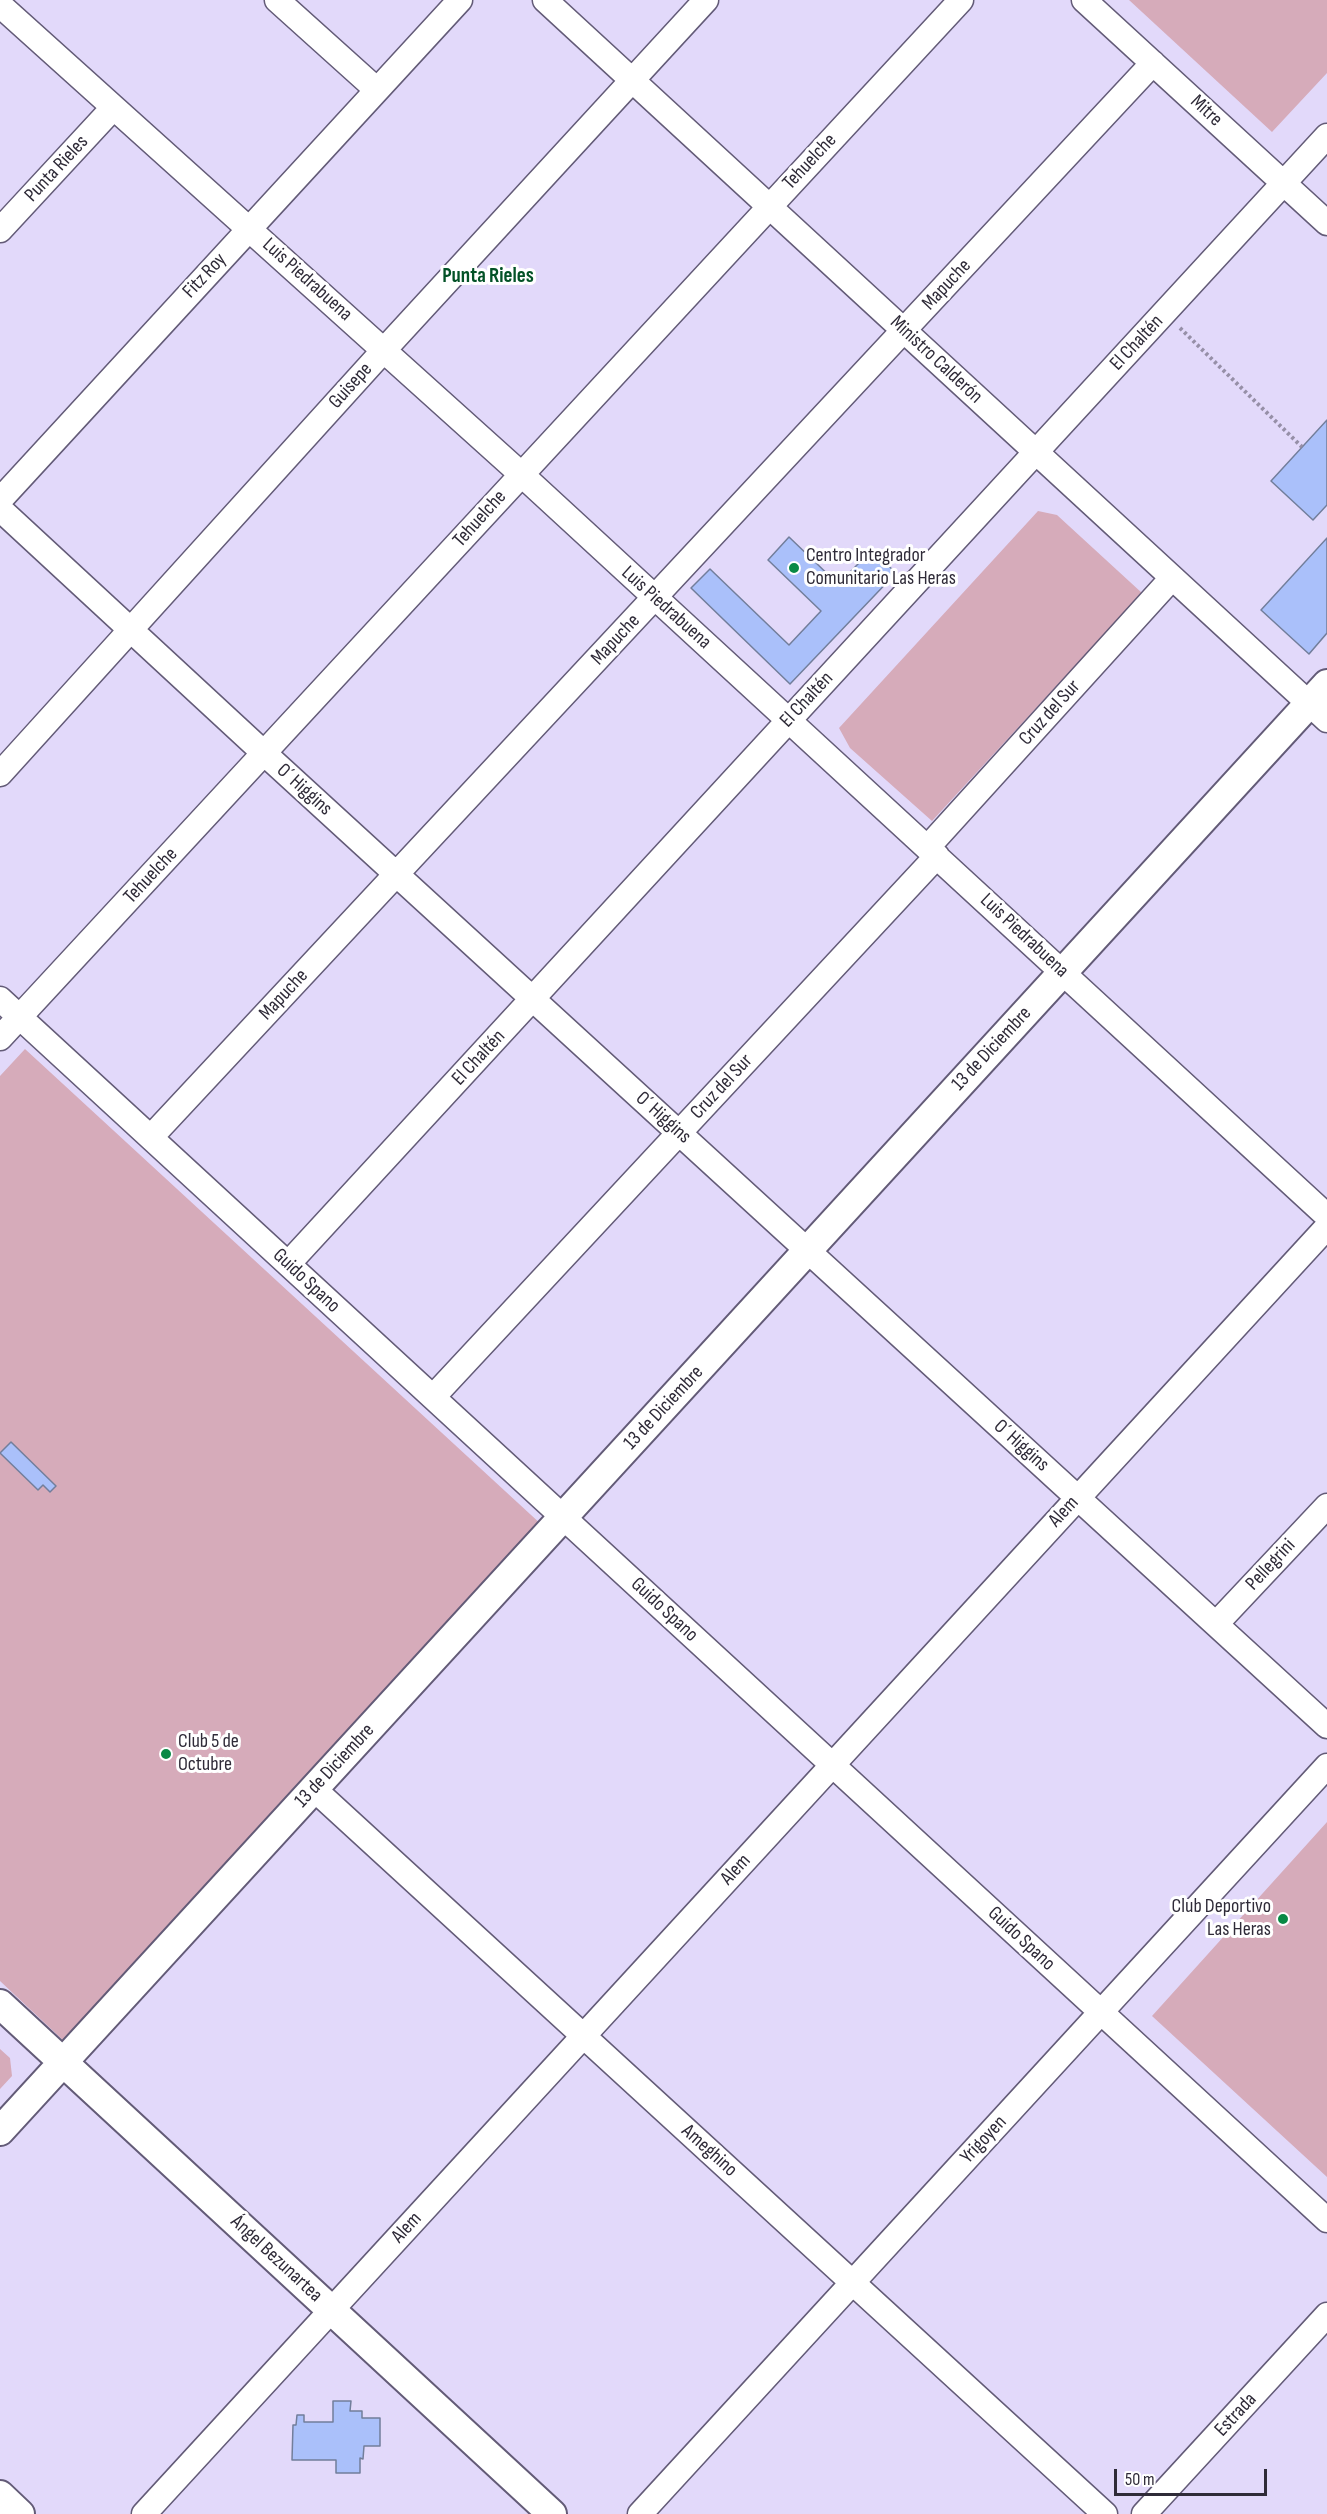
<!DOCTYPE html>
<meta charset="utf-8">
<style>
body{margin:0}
#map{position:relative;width:1327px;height:2514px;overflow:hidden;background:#e2d9fa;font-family:"Sofia Sans Condensed",sans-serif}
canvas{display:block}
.scale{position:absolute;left:1114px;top:2469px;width:153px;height:27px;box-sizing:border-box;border:3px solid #2f2b38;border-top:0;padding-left:8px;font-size:18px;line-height:21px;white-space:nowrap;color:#2f2b38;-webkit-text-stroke:4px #fff;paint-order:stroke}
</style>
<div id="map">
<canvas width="1327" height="2514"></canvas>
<div class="scale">50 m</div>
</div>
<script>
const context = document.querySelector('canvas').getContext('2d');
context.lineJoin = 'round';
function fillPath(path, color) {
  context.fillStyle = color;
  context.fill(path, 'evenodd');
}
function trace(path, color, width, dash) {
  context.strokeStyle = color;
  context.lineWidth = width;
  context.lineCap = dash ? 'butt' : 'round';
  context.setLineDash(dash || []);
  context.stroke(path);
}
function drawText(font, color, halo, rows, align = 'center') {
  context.font = font + ' "Sofia Sans Condensed",sans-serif';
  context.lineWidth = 6;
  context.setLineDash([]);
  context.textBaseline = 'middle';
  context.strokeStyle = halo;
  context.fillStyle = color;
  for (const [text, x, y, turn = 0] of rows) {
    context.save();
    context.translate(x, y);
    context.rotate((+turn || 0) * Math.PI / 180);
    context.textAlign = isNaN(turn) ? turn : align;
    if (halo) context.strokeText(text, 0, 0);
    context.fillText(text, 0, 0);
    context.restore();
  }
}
const green = new Path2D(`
 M 1129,0 L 1327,0 L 1327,73 L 1272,132 Z
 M 1038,511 L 1057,515 L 1142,593 L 932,821 L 850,748 L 839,728 Z
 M 25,1049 L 543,1526 L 66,2043 L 0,1981 L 0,1076 Z
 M 1327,1822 L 1327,2177 L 1152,2016 Z
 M 0,2049 L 10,2058 L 12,2076 L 0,2089 Z`);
const building = new Path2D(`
 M 1327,420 L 1327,505 L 1313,520 L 1271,481 Z
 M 789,537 L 838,584 L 872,550 L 896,573 L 790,684 L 691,588 L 710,569 L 789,645 L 821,611 L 768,560 Z
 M 1327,538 L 1327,633 L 1309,654 L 1261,610 Z
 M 11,1442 L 56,1486 L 50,1492 L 43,1485 L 38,1490 L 0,1453 Z
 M 333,2401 L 351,2401 L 350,2411 L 362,2411 L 362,2418 L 380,2418 L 380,2446 L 364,2446 L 363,2459 L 360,2458 L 360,2473 L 336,2473 L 336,2460 L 292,2460 L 293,2425 L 296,2425 L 297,2415 L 304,2415 L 304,2422 L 333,2422 Z`);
const path = new Path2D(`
 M 1180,328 L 1302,447`);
const minor = new Path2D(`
 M 277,0 L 377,90
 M 545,0 L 1327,720
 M 1084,0 L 1327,223
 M 0,5 L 521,474 L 1327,1216
 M 0,230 L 113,108
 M 0,500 L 460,0
 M 0,509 L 265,754 L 1327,1726
 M 0,774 L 384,350 L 706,0
 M 928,847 L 1172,578
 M 0,999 L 1327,2220
 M 0,1038 L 961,0
 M 151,1137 L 1153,63
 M 288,1264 L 1327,136
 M 433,1397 L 937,856
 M 1216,1624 L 1327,1506
 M 314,1789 L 1105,2514
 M 144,2514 L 1327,1227
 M 640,2514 L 1327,1766
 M 1144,2514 L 1327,2315`);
const tertiary = new Path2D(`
 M 0,2004 L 552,2514
 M 0,2131 L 1327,684
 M 0,2495 L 20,2514`);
const markers = [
 [794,568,6,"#088945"],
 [166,1754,6,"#088945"],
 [1283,1919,6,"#088945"]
];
const streetNames = [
 ["Mitre",1206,111,43],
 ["Tehuelche",810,162,-47],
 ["Punta Rieles",57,169,-47],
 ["Fitz Roy",205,276,-47],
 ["Luis Piedrabuena",307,280,42],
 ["Mapuche",947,285,-47],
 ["El Chaltén",1137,343,-47],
 ["Ministro Calderón",936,360,43],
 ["Guisepe",351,386,-48],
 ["Tehuelche",480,519,-48],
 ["Luis Piedrabuena",666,608,42],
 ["Mapuche",616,640,-47],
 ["El Chaltén",807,700,-47],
 ["Cruz del Sur",1050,713,-48],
 ["O´ Higgins",304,790,42],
 ["Tehuelche",151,876,-47],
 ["Luis Piedrabuena",1024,936,43],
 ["Mapuche",284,995,-47],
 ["13 de Diciembre",992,1049,-47],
 ["El Chaltén",479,1058,-47],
 ["Cruz del Sur",722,1087,-47],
 ["O´ Higgins",663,1118,42],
 ["Guido Spano",306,1281,43],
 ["13 de Diciembre",664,1408,-47],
 ["O´ Higgins",1021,1446,42],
 ["Alem",1064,1512,-47],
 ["Pellegrini",1271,1565,-47],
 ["Guido Spano",664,1610,43],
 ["13 de Diciembre",335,1766,-47],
 ["Alem",736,1870,-47],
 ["Guido Spano",1021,1939,43],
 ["Yrigoyen",984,2140,-47],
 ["Ameghino",709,2151,42],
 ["Alem",407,2228,-47],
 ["Ángel Bezunartea",276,2259,43],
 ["Estrada",1236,2415,-47]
];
const poiNames = [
 ["Centro Integrador",806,556],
 ["Comunitario Las Heras",806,579],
 ["Club 5 de",178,1742],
 ["Octubre",178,1765],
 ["Club Deportivo",1271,1907,"right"],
 ["Las Heras",1271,1930,"right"]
];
const neighbourhoodNames = [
 ["Punta Rieles",488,277]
];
fillPath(green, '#d6abba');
fillPath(building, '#aac0fa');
trace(building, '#727e9b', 1.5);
trace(minor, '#635b77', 27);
trace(tertiary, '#635b77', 32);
trace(path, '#968fa7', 4, [3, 3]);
trace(minor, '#fff', 24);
trace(tertiary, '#fff', 28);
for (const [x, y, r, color] of markers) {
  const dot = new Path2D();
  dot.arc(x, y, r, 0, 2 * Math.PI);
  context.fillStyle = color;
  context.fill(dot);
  trace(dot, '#fff', 2);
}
drawText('20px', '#2f2b38', '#fff', streetNames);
drawText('20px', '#2f2b38', '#fff', poiNames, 'left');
drawText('bold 21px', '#035227', '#fff', neighbourhoodNames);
</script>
